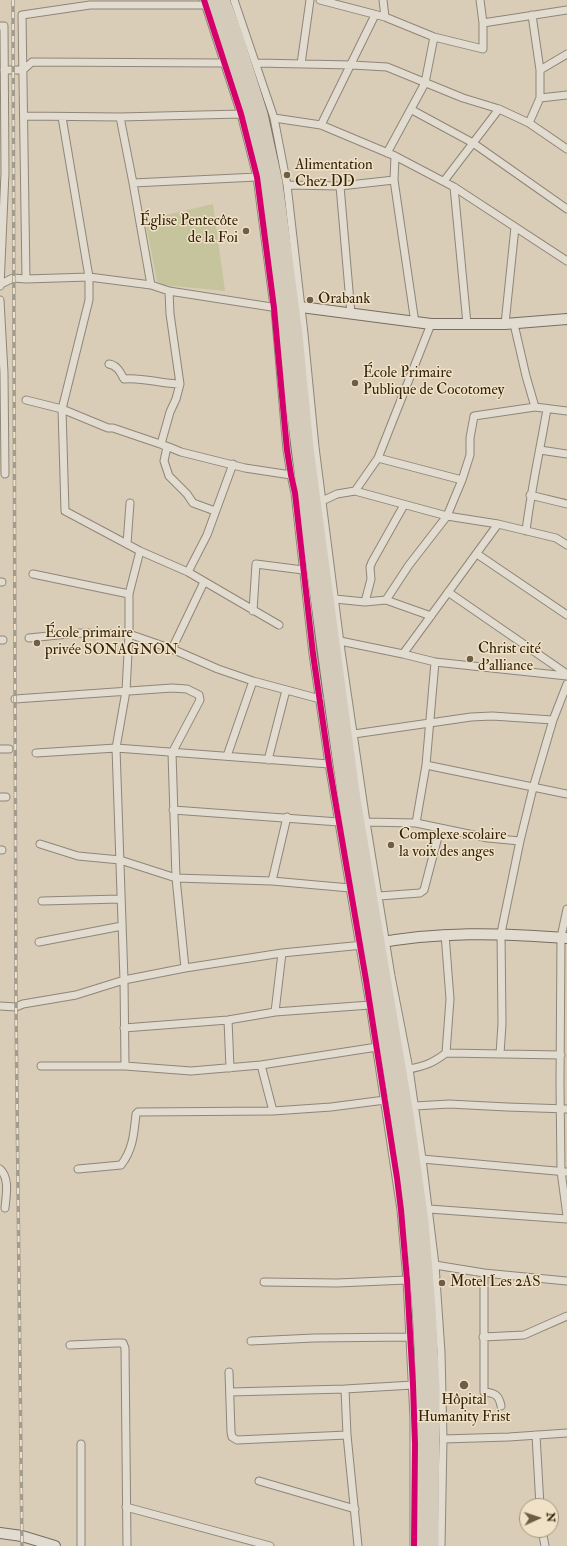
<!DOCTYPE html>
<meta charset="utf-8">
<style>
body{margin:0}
#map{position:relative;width:567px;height:1546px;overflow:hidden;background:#d9cdb7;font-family:"IM FELL Double Pica",serif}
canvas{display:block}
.north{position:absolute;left:519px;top:1498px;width:40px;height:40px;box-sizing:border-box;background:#f0e2c6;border:1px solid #a5957c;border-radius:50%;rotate:87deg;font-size:11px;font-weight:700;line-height:16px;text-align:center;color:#34220d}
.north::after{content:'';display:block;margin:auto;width:14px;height:18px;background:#6e5e48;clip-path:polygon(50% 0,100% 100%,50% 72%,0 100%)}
</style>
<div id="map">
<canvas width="567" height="1546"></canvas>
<div class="north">N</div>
</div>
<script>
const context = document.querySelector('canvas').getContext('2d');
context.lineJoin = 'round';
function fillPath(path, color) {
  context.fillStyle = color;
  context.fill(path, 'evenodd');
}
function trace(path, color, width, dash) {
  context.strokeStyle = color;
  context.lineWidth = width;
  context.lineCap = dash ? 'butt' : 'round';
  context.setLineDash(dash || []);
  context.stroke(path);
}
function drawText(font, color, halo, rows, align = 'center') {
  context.font = font + ' "IM FELL Double Pica",serif';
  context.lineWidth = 3;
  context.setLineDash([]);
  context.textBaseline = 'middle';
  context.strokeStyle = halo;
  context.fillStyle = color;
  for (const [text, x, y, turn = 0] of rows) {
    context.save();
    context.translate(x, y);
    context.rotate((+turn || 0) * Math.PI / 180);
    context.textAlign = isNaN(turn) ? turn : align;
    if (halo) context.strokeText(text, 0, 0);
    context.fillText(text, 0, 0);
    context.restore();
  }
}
const green = new Path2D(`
 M 213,204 L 225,291 L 163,285 L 157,281 L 145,220 Z`);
const street = new Path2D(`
 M 204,0 L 241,114 L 257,177 L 273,299
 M 234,0 L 274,118 L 287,185 L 304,334 L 315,447 L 341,651 L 366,822 L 391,976 L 409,1069 L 422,1159 L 435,1265 L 441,1352 L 443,1439 L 441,1546
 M 320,0 L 385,17 L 434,37 L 483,49 L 483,23 L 480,0
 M 383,0 L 385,17
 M 483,23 L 567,10
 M 0,26 L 4,26 L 5,173 L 0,286
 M 256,63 L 352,65 L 387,67 L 463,98 L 499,109 L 529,123 L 567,149
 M 301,64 L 310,0
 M 4,70 L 23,70 L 32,62 L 225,63
 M 540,70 L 567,54
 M 540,98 L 567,95
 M 412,110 L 473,143 L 567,209
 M 24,116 L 120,117 L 241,114
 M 62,117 L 89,277 L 89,300 L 62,409 L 65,511 L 140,551 L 188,572 L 279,625
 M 120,117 L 133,183 L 151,285
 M 274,118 L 321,125 L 395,156 L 454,187 L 567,261
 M 529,123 L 540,98 L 540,70 L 532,15
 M 321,125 L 375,15
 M 387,153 L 425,83 L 434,37
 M 395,156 L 394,180 L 415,323
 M 444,181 L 499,109
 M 133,183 L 257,177
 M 287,185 L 340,186 L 394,180
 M 340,186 L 351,314
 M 454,187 L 467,324
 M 26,279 L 22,15 L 90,5 L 206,5
 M 1,284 L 13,278 L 26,279 L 89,277 L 151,285 L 169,291 L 278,308
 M 169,291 L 170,314 L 180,384 L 176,399 L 170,412 L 161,444 L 167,447 L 164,461 L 169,476 L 187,494 L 193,503 L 215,511
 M 0,300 L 4,373 L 5,474
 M 275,309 L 287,450 L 291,475 L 295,493 L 313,654 L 329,764 L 370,1005 L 401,1210 L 407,1280 L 414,1418 L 414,1546
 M 505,324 L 515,227
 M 514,324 L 526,376 L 535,407
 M 109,364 C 118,366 120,372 124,379 C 143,377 161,384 180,384
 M 26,400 L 62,409 L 108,428 L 113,428 L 169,447 L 181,452 L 245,468 L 291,475
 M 540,450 L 567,454
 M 378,458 L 462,480
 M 355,491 L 378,458 L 431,324
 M 530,495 L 567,504
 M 322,501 L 337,494 L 355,491 L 447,516 L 498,524 L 556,538 L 567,545
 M 526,531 C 531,490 540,450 547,409
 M 127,544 L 130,503
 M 477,554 L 567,615
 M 188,572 L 207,535 L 233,464
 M 33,574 L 129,594
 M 0,582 L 2,582
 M 448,592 L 567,674
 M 335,599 L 365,602 L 386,600 L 431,616
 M 386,600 L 409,565 L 447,516 L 462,480 L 470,455 L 470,438 L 474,416 L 535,407 L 567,411
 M 365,602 L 371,579 L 370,567 L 372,562 L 404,505
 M 253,611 L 256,564 L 303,570
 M 29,638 L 78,633 L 129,634 L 172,649 L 218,669 L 253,681 L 320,699
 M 0,640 L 3,640
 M 340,641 L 403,654 L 435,662 L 567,676
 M 172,649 L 204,582
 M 403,654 L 498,524
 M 15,699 L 172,688 L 187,689 L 199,695 L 200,700 L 172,753 L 176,878 L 185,968
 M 354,734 L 471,717 L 492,716 L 553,720
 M 0,749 L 9,749
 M 36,753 L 116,748 L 329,764
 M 227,756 L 253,681
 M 268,760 L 286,690
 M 426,765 L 567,794
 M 0,797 L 6,797
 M 173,810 L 339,822
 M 366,822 L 416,823 L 488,838 L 520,841
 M 416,823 L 426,765 L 435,662
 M 40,844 L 78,856 L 120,860 L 176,878 L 272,881 L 350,888
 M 0,850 L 2,850
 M 272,881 L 287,817
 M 379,896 L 420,893 L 424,890 L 440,829
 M 42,901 L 120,899
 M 567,909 L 561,937 L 560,1084 L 561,1171 L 567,1216
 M 445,934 L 450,999 L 446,1053
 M 39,942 L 122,926
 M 0,1006 L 16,1007 L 23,1004 L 76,995 L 124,980 L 185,968 L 282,953 L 363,945
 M 275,1012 L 282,953
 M 228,1020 L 230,1068
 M 124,1028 L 228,1020 L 275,1012 L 370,1005
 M 500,1054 L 502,1024 L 501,933 L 520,841 L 533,788 L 553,720 L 567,684
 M 261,1065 L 273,1111
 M 41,1066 L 125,1066 L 191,1071 L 261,1065 L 377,1047
 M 125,1066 L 124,980 L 116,748 L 126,691 L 129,634 L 129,594 L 140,551
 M 409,1069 C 425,1066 433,1063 446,1053 L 561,1055
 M 415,1106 L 449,1104 L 507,1107 L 567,1109
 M 422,1159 L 567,1172
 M 0,1169 C 10,1178 6,1196 5,1208
 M 78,1169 L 121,1165 C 133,1150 134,1133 136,1114 L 138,1112 L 273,1111 L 331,1107 L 385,1100
 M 429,1209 L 567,1219
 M 435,1265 L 484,1273 L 567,1281
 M 484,1273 L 484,1392 C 495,1393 499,1395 501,1406
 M 264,1282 L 337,1283 L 407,1280
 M 483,1337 L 524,1335 L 567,1316
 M 251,1341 L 314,1338 L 410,1337
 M 70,1345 L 117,1343 L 123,1343 L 125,1348 L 127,1546
 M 229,1372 L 231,1432 L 232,1437 L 237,1440 L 347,1435
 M 345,1389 L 347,1435 L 358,1546
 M 230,1392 L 345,1389 L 413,1385
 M 536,1435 L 540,1506
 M 443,1439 L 509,1437 L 567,1433
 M 259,1481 L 355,1509
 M 126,1507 L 270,1546
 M 542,1530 L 545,1546
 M 81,1546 L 81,1444`);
const secondary = new Path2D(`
 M 286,308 L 301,307 L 431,324 L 505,324 L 567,319
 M 371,944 C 439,931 499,933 567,938
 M 0,1533 L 22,1536 L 55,1546`);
const highway = new Path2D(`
 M 212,0 C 234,60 251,121 265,183 C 291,386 314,590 344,792 C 365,936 395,1078 411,1222 C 424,1329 424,1438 423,1546
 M 223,0 L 235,32 L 261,114 L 276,183 L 296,335 L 307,448 L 353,793 L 407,1115 L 422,1222 L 429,1309 L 433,1388 L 432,1546`);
const rail = new Path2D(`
 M 13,0 L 16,1007 L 22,1546`);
const cycleway = new Path2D(`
 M 204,0 L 241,114 L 257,177 L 274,308 L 287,450 L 291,475 L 295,493 L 313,654 L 329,764 L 366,980 L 397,1178 L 401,1210 L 407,1280 L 413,1385 L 415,1444 L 414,1546`);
const markers = [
 [287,175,4,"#6e5e48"],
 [246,231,4,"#6e5e48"],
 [310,300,4,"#6e5e48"],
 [355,383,4,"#6e5e48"],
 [37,643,4,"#6e5e48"],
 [470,659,4,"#6e5e48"],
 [391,845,4,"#6e5e48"],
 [442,1283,4,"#6e5e48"],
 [464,1385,5,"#6e5e48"]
];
const poiNames = [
 ["Alimentation",295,166],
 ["Chez DD",295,183],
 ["Église Pentecôte",238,222,"right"],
 ["de la Foi",238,239,"right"],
 ["Orabank",318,300],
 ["École Primaire",363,374],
 ["Publique de Cocotomey",363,391],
 ["École primaire",45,634],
 ["privée SONAGNON",45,651],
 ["Christ cité",478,650],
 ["d'alliance",478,667],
 ["Complexe scolaire",399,836],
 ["la voix des anges",399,853],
 ["Motel Les 2AS",450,1283],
 ["Hôpital",464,1401,"center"],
 ["Humanity Frist",464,1418,"center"]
];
fillPath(green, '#c5c49d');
trace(street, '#8f8677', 9);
trace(secondary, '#776e61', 12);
trace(highway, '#776e61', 15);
trace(street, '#e1dbd0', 7);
trace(secondary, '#e1dbd0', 10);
trace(highway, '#d5cbbb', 13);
trace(rail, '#a29b90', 3.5);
trace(rail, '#f0e2c6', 2, [6]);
trace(cycleway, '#d6006c', 6);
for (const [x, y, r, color] of markers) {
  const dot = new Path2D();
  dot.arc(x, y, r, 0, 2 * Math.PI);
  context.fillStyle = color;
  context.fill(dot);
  trace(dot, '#f0e2c6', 1.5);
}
drawText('15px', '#34220d', '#f0e2c6', poiNames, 'left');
</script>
